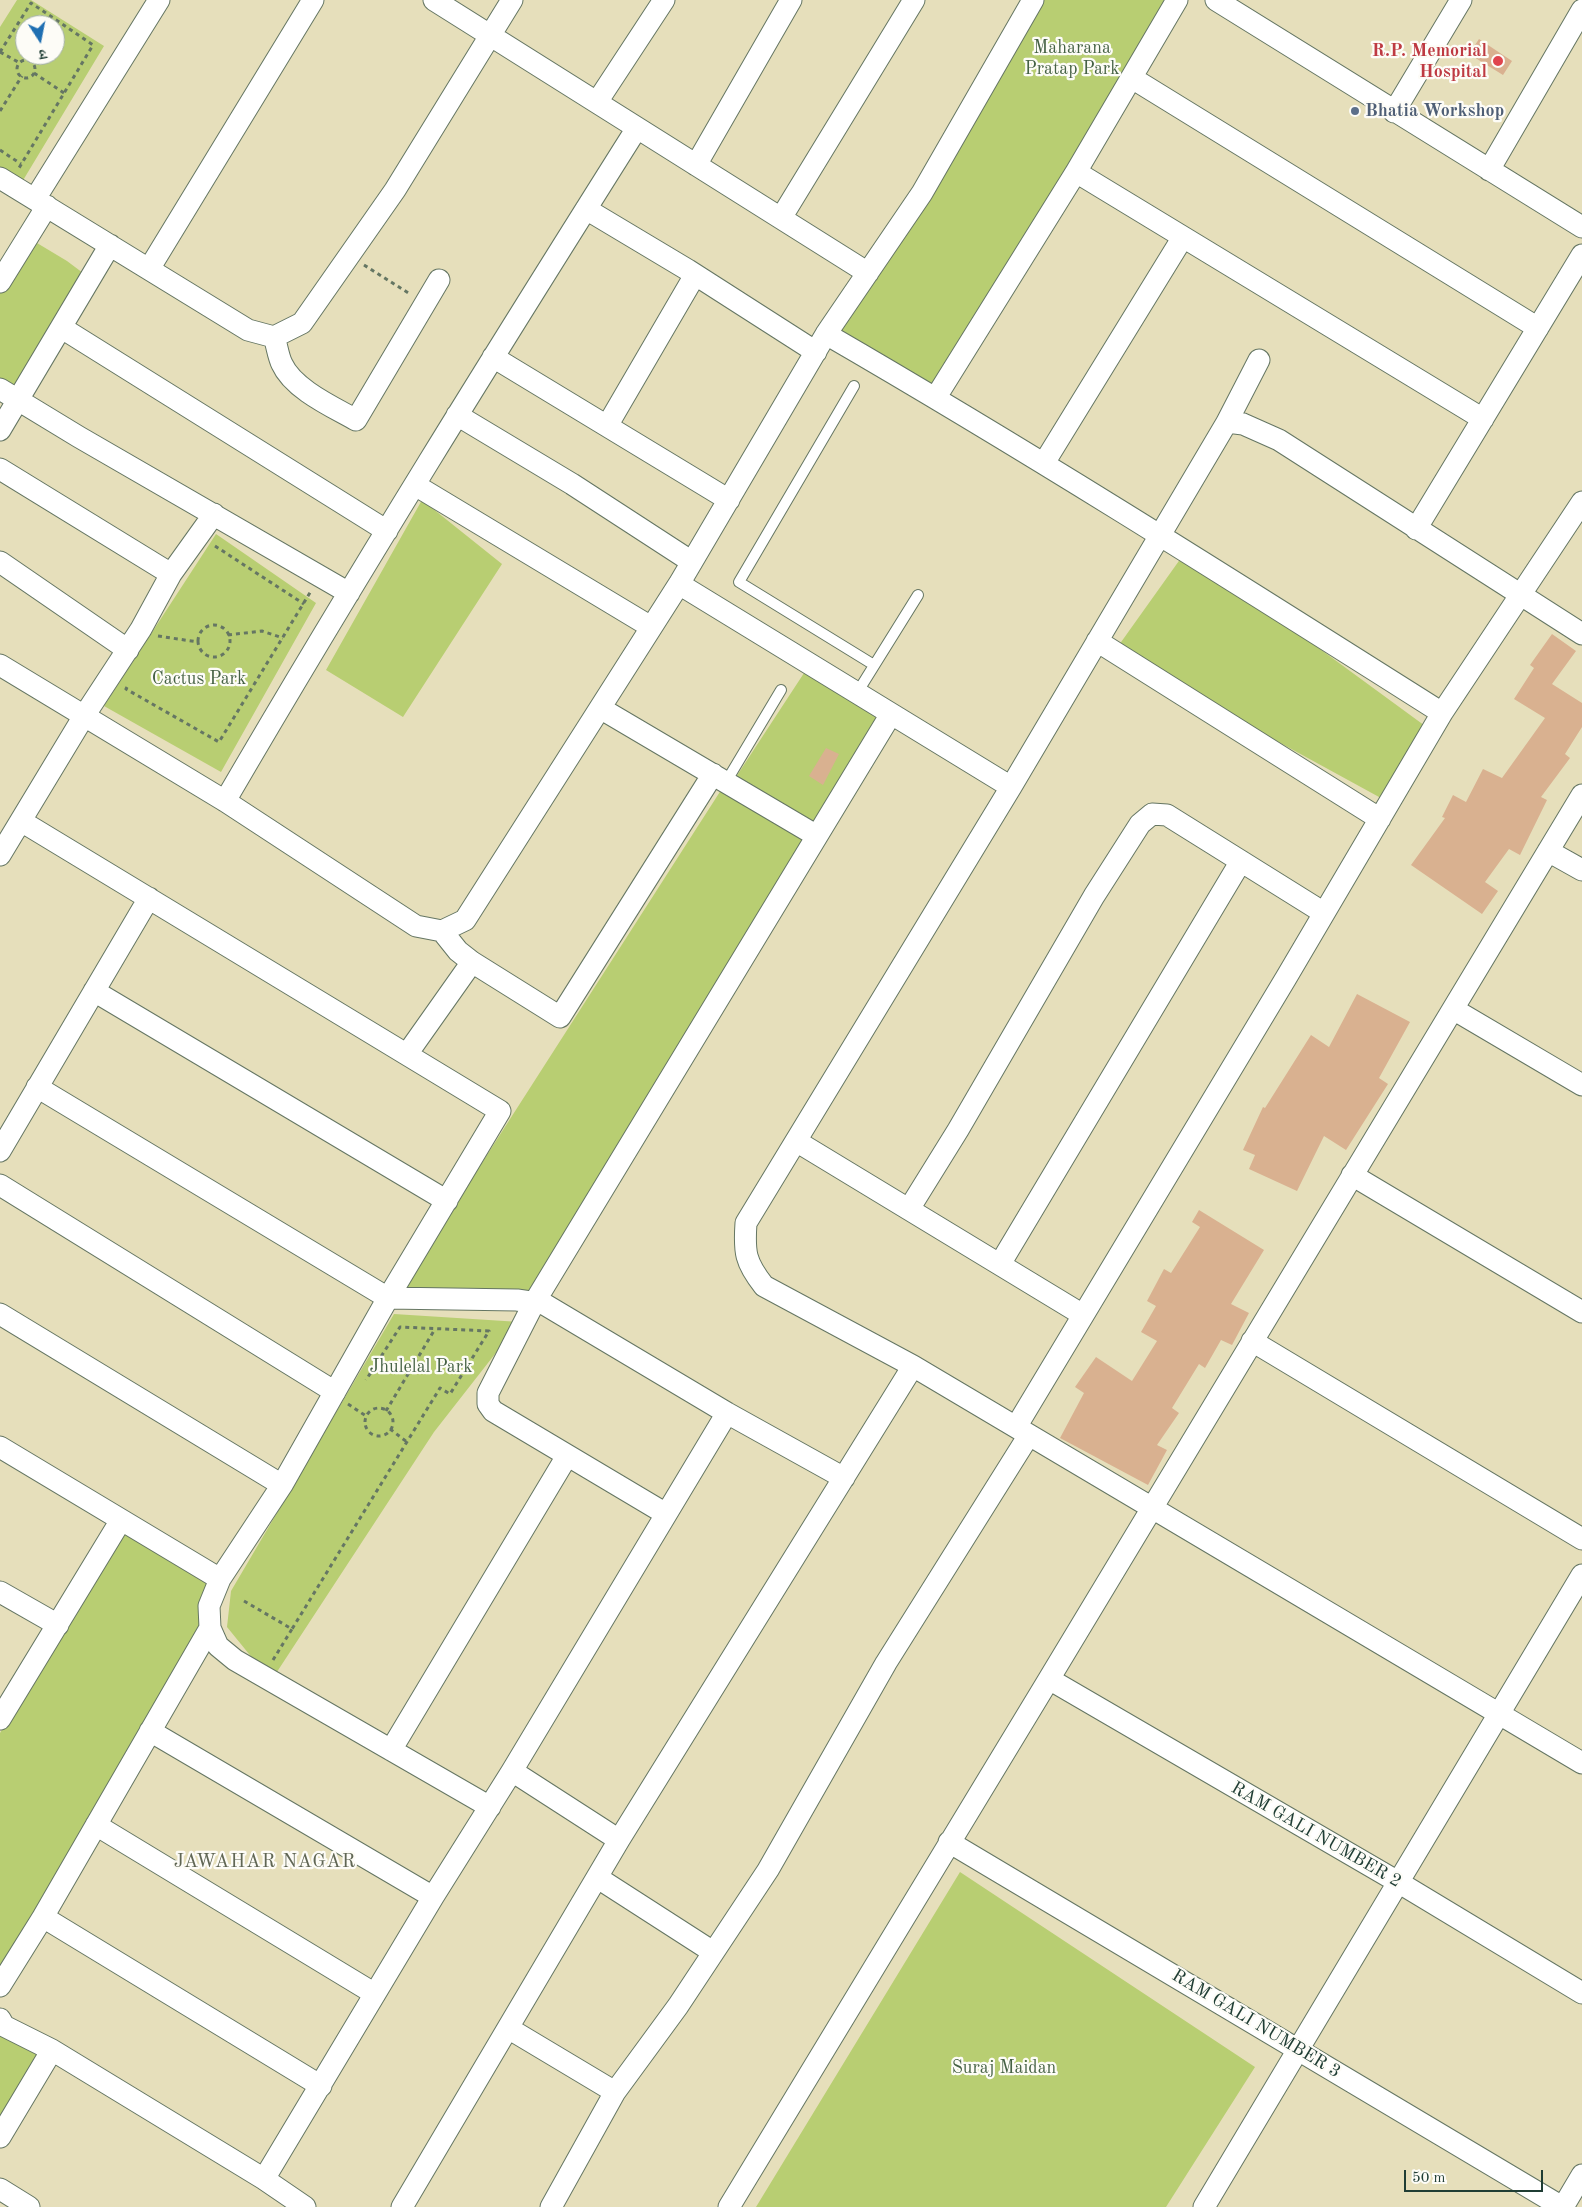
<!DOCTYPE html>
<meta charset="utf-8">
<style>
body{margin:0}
#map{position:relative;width:1582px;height:2207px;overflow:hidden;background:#e6dfbb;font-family:"Old Standard TT","Noto Serif Devanagari",serif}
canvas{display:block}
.north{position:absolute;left:15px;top:15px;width:50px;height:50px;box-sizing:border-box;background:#fdfcf7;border:1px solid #a4b0a9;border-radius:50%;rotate:169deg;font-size:14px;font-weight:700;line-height:20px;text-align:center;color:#1f3d34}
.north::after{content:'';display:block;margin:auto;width:18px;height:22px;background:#1f6fb2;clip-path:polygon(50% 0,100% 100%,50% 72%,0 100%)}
.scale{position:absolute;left:1404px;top:2170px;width:139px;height:22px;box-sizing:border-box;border:2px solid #1f3d34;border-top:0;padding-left:6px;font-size:15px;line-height:18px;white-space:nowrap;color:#1f3d34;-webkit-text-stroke:4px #fdfcf7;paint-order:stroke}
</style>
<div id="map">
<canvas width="1582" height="2207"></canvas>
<div class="north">उ</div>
<div class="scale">50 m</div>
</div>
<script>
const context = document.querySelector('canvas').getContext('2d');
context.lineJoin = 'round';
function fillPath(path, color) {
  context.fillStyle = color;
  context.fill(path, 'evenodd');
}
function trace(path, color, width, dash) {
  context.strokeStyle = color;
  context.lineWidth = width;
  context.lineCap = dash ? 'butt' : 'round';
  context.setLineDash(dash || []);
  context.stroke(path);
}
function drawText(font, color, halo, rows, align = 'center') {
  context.font = font + ' "Old Standard TT",serif';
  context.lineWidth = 4.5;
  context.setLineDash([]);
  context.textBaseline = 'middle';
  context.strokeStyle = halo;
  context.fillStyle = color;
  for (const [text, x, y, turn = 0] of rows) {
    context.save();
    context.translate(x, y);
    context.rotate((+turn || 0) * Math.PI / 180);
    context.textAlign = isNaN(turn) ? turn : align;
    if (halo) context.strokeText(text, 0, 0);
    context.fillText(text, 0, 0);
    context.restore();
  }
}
const green = new Path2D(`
 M 17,0 L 31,0 L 104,46 L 22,182 L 0,168 L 0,27 ZM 25,25 L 55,25 L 55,55 L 25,55 Z
 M 1040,0 L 1172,0 L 936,387 L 838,330 Z
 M 32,240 L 67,261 L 83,273 L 14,392 L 0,384 L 0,292 Z
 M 422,500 L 502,564 L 403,717 L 326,670 Z
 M 216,534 L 316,603 L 221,772 L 104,706 Z
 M 1186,551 L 1432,731 L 1390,803 L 1114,652 Z
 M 806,670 L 878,719 L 529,1295 L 401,1289 L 723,787 L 734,780 Z
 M 394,1314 L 520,1322 L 434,1432 L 271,1681 L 227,1627 L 231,1591 Z
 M 123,1528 L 209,1583 L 202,1625 L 0,1977 L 0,1733 Z
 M 960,1872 L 1255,2067 L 1166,2207 L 756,2207 Z
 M 0,2029 L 41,2054 L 0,2120 Z`);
const building = new Path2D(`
 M 1479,39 L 1512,61 L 1503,75 L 1469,54 Z
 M 1552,634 L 1576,651 L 1552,684 L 1582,703 L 1582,727 L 1565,754 L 1570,758 L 1541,797 L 1547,800 L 1520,855 L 1509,849 L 1485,882 L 1498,891 L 1482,914 L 1411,865 L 1445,818 L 1442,817 L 1453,795 L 1466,802 L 1483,769 L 1502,778 L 1545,718 L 1514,699 L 1534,668 L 1530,665 Z
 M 826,748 L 839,754 L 823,785 L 809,776 Z
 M 1357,994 L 1410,1022 L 1379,1078 L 1388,1084 L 1346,1150 L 1324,1136 L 1297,1191 L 1249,1169 L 1255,1155 L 1243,1150 L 1263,1107 L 1265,1108 L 1311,1035 L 1329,1047 Z
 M 1199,1210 L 1264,1250 L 1231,1304 L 1249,1313 L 1232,1345 L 1221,1340 L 1205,1368 L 1199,1364 L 1172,1408 L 1179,1413 L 1157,1445 L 1167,1450 L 1148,1485 L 1060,1438 L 1084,1393 L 1075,1387 L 1096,1357 L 1132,1381 L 1157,1341 L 1141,1332 L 1156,1306 L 1147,1301 L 1164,1269 L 1171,1273 L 1200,1227 L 1192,1222 Z`);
const path = new Path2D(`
 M 0,52 L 31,3 L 93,45 L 19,168
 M 0,52 L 20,63
 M17 69a9 9 0 1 1 18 0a9 9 0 1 1-18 0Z
 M 34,73 L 64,93
 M 0,111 L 22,76
 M 0,150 L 21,164
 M 364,265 L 410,294
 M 215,546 L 304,604
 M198 641a16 16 0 1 1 32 0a16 16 0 1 1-32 0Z
 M 228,635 L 262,631 L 283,638
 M 158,636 L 198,642
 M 127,687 L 126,689 L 219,742 L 311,591
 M 348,1404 L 366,1416
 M365 1422a14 14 0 1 1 28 0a14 14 0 1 1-28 0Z
 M 386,1411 L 435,1329
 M 390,1429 L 407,1442
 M 244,1601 L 292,1629 L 440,1388 L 450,1394 L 489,1331 L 400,1327 L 366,1380
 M 273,1660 L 292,1629`);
const lane = new Path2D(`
 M 854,386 L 739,582 L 874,665
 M 857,693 L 918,595
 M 726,782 L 781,690`);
const street = new Path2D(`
 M 434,0 L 868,273
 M 1216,0 L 1582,227
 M 1132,78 L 1538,328
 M 597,102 L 664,0
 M 1394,112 L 1461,0
 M 696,165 L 791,0
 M 1489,170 L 1582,10
 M 1076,172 L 1483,419
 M 0,178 L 248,330 L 274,337 L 302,323 L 395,190 L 512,0
 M 35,199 L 159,0
 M 586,209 L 688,270 L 816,352
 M 781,218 L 914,0
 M 149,269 L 313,0
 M 0,282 L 47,206
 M 62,328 L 387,531
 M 826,334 C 1035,455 1238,584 1442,713
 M 274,337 C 277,345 278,356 282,364 C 293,389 333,407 356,420 L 439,280
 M 493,357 L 729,500
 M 1259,360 L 1227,422 L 1011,787 L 746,1223 C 744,1252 745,1262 764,1286 L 913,1366 L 1582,1763
 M 0,389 L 79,437 L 349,593
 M 936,397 L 1076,172 L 1177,0
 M 457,415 L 572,484 L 692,562
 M 1227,422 L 1243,424 L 1279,440 L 1582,634
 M 607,426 L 695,275
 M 0,430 L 110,245
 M 1044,463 L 1183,237
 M 0,469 L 171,574
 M 415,485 L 651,627
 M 1416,529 L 1582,255
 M 0,562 L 128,650
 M 679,584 L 1011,787
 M 1097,641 L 1380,819
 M 0,665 L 225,801 L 416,926 L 442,931 L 465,920 L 679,584 L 826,334 L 922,193 L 1033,0
 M 600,708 L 817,836
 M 225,801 C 358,573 497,350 637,128
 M 21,821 L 500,1111 L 388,1298 L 282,1485 L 220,1579 L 209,1606 L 210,1628 L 218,1646 L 235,1660 L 490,1807
 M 1548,851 L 1582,870
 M 0,855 L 84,716 L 141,629 L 171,574 L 214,514
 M 442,931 L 458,951 L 472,962 L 560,1017 L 713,774
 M 94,991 L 447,1201
 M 1453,1009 L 1582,1085
 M 407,1054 L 472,962
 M 37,1087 L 388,1298 L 517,1300 L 544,1304 L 727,1413 L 844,1478
 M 796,1141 L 1083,1315
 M 0,1151 L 149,898
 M 1352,1175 L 1582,1312
 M 0,1185 L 335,1392
 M 909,1209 L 958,1130 L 1094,896 L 1140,824 L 1152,814 L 1167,815 L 1324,913
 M 1000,1264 L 1241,861
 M 0,1314 L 282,1485
 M 1252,1341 L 1582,1539
 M 1016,1427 L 1286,978 L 1442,713 L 1582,502
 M 0,1447 L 220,1579
 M 666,1514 L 493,1411 L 488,1404 L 488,1393 L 534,1303 L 891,714
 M 0,1592 L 58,1625
 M 1049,1679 L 1398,1882 L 1582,1993
 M 0,1719 L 121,1520
 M 150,1731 L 433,1897
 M 391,1750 L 567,1456
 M 512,1771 L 619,1840
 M 96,1825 L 375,1994
 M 949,1842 L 1562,2207
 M 598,1878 L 713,1952
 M 43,1917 L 321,2086
 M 0,1986 L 43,1917 L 210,1628
 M 0,2019 L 4,2026 L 52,2050 L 264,2179 L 305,2207
 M 508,2028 L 615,2092 L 551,2207
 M 615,2092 L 678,2006 L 768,1870 L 886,1663 L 1029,1435
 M 0,2137 L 52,2050
 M 264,2179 L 433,1897 L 512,1771 L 727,1413
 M 0,2189 L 29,2207
 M 402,2207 L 619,1840 L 913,1366
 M 729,2207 L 1049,1679 L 1582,795
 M 1204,2207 L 1582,1575
 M 1563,2207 L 1582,2175`);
const markers = [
 [1498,61,6,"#e0444e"],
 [1355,111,5,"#5c6f8a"]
];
const parkNames = [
 ["Maharana",1072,48],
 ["Pratap Park",1072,69],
 ["Cactus Park",199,679],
 ["Jhulelal Park",421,1367],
 ["Suraj Maidan",1004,2068]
];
const healthNames = [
 ["R.P. Memorial",1487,51],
 ["Hospital",1487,72]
];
const serviceNames = [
 ["Bhatia Workshop",1365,111]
];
const streetNames = [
 ["RAM GALI NUMBER 2",1316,1835,30],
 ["RAM GALI NUMBER 3",1256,2024,31]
];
const neighbourhoodNames = [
 ["JAWAHAR NAGAR",265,1862]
];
fillPath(green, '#b8ce72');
fillPath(building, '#d9b190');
trace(lane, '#657663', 12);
trace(street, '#657663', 23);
trace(path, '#657663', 3, [4, 4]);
trace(lane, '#fff', 10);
trace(street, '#fff', 21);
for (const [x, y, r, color] of markers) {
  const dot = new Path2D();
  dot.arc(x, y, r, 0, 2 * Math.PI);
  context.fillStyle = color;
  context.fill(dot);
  trace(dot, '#fdfcf7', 2);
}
drawText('18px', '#456144', '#fdfcf7', parkNames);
drawText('bold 18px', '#be3a42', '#fdfcf7', healthNames, 'right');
drawText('bold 18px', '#4e5e75', '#fdfcf7', serviceNames, 'left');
drawText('18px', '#1f3d34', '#fdfcf7', streetNames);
context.letterSpacing = '1px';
drawText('19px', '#606654', '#fdfcf7', neighbourhoodNames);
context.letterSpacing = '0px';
</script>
